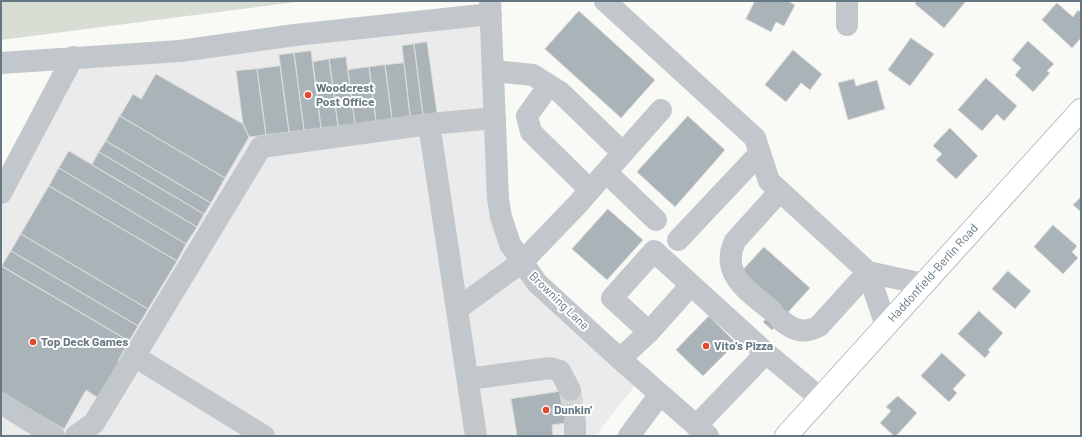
<!DOCTYPE html>
<style>
body{margin:0}
#map{position:relative;width:1082px;height:437px;overflow:hidden;background:#f9f9f6;font-family:Barlow,sans-serif}
canvas{display:block}
.frame{position:absolute;inset:0;border:2px solid #647782;pointer-events:none}
</style>
<div id="map">
<canvas width="1082" height="437"></canvas>
<div class="frame"></div>
</div>
<script>
const context = document.querySelector('canvas').getContext('2d');
context.lineJoin = 'round';
function fillPath(path, color) {
  context.fillStyle = color;
  context.fill(path, 'evenodd');
}
function trace(path, color, width, dash) {
  context.strokeStyle = color;
  context.lineWidth = width;
  context.lineCap = dash ? 'butt' : 'round';
  context.setLineDash(dash || []);
  context.stroke(path);
}
function drawText(font, color, halo, rows, align = 'center') {
  context.font = font + ' Barlow,sans-serif';
  context.lineWidth = 4;
  context.setLineDash([]);
  context.textBaseline = 'middle';
  context.strokeStyle = halo;
  context.fillStyle = color;
  for (const [text, x, y, turn = 0] of rows) {
    context.save();
    context.translate(x, y);
    context.rotate((+turn || 0) * Math.PI / 180);
    context.textAlign = isNaN(turn) ? turn : align;
    if (halo) context.strokeText(text, 0, 0);
    context.fillText(text, 0, 0);
    context.restore();
  }
}
const built = new Path2D(`
 M 491,14 L 510,244 L 641,378 L 595,436 L 1,436 L 1,180 L 73,57 Z`);
const green = new Path2D(`
 M 1,1 L 304,1 L 1,40 Z`);
const building = new Path2D(`
 M 755,1 L 788,1 L 795,5 L 784,26 L 776,22 L 771,32 L 746,19 Z
 M 917,1 L 966,1 L 944,28 L 915,4 Z
 M 1057,3 L 1073,17 L 1078,10 L 1081,13 L 1081,38 L 1072,48 L 1042,20 Z
 M 579,11 L 655,80 L 621,118 L 545,49 Z
 M 911,38 L 934,54 L 910,86 L 888,70 Z
 M 1028,41 L 1054,64 L 1047,71 L 1050,73 L 1033,92 L 1015,75 L 1021,68 L 1012,60 Z
 M 427,42 L 437,113 L 423,115 L 414,44 Z
 M 414,44 L 423,115 L 410,116 L 402,46 Z
 M 793,50 L 822,74 L 810,90 L 801,83 L 786,102 L 765,85 Z
 M 311,51 L 321,128 L 304,130 L 294,53 Z
 M 294,53 L 304,130 L 289,132 L 279,55 Z
 M 346,57 L 355,124 L 338,126 L 329,59 Z
 M 329,59 L 338,126 L 321,128 L 313,62 Z
 M 404,63 L 410,116 L 392,119 L 385,65 Z
 M 385,65 L 392,119 L 376,121 L 369,67 Z
 M 280,66 L 289,132 L 266,135 L 257,69 Z
 M 369,67 L 376,121 L 355,124 L 348,70 Z
 M 257,69 L 266,135 L 249,137 L 243,124 L 236,71 Z
 M 156,74 L 243,124 L 249,137 L 225,178 L 120,116 L 133,94 L 141,99 Z
 M 986,78 L 1017,106 L 1004,121 L 997,114 L 982,131 L 958,110 Z
 M 854,79 L 856,86 L 877,80 L 885,109 L 848,120 L 838,83 Z
 M 120,116 L 225,178 L 211,203 L 106,141 Z
 M 688,116 L 725,150 L 675,207 L 637,172 Z
 M 950,128 L 978,156 L 956,179 L 936,160 L 942,154 L 933,146 Z
 M 106,141 L 211,203 L 204,214 L 99,152 Z
 M 69,151 L 197,227 L 186,244 L 59,168 Z
 M 99,152 L 204,214 L 197,227 L 92,165 Z
 M 59,168 L 186,244 L 177,261 L 49,186 Z
 M 49,186 L 177,261 L 148,309 L 21,234 Z
 M 1081,197 L 1081,212 L 1073,205 Z
 M 608,209 L 643,240 L 607,280 L 572,249 Z
 M 1053,225 L 1077,246 L 1072,252 L 1078,258 L 1063,274 L 1034,247 Z
 M 21,234 L 148,309 L 138,326 L 11,251 Z
 M 764,247 L 810,288 L 772,330 L 763,322 L 779,305 L 742,271 Z
 M 11,251 L 138,326 L 129,341 L 2,266 Z
 M 1,266 L 129,341 L 118,361 L 125,365 L 103,401 L 86,390 L 64,429 L 1,392 Z
 M 1008,271 L 1031,291 L 1015,309 L 992,289 Z
 M 979,311 L 1003,333 L 988,350 L 990,352 L 985,358 L 958,334 Z
 M 709,316 L 736,343 L 703,376 L 676,350 Z
 M 942,353 L 966,375 L 953,389 L 957,393 L 949,402 L 921,376 Z
 M 576,389 L 580,421 L 552,425 L 553,436 L 517,436 L 511,399 Z
 M 898,396 L 917,413 L 896,436 L 894,436 L 880,423 L 891,411 L 886,407 Z`);
const minorTunnel = new Path2D(`
 M 570,390 L 575,421`);
const minor = new Path2D(`
 M 490,1 L 498,199 L 501,217 L 510,244 L 537,283 L 620,359 L 708,436
 M 605,1 L 755,138 L 769,181 L 868,272 L 886,326
 M 847,1 L 847,25
 M 1,63 L 180,51 L 295,35 L 491,14
 M 493,71 L 533,75 L 560,92 L 623,153
 M 549,85 L 527,116 L 531,132 L 590,190
 M 429,124 L 476,436
 M 606,172 L 656,220
 M 1,193 L 73,57
 M 678,240 L 760,153
 M 868,272 L 923,284
 M 457,309 L 522,262 L 576,206 L 661,110
 M 773,312 C 750,292 719,275 735,241 L 780,191
 M 781,320 C 794,331 804,334 819,326 L 868,272
 M 649,332 L 612,298 L 654,251 L 766,353 L 820,398
 M 134,356 L 264,436
 M 620,359 L 649,332 L 691,285
 M 468,379 L 550,368 L 560,371 L 570,390
 M 1,403 L 54,436
 M 696,426 L 766,353
 M 76,436 L 94,423 L 261,147 L 429,124 L 495,118
 M 575,436 L 575,421
 M 629,436 L 660,394`);
const major = new Path2D(`
 M 786,436 L 1081,110`);
const markers = [
 [308,95,4,"#e5472b"],
 [33,342,4,"#e5472b"],
 [706,346,4,"#e5472b"],
 [546,410,4,"#e5472b"]
];
const poiNames = [
 ["Woodcrest",316,88],
 ["Post Office",316,102],
 ["Top Deck Games",41,342],
 ["Vito's Pizza",714,346],
 ["Dunkin'",554,410]
];
const streetNames = [
 ["Haddonfield-Berlin Road",933,273,-48],
 ["Browning Lane",559,301,44]
];
fillPath(built, '#eaebea');
fillPath(green, '#d9ded5');
fillPath(building, '#a9b3b8');
trace(building, '#dbdbd9', 1);
trace(minorTunnel, '#d4d8d9', 22, [22, 11]);
trace(major, '#b6bbbf', 24);
trace(minor, '#c2c7cb', 22);
trace(major, '#fff', 22);
for (const [x, y, r, color] of markers) {
  const dot = new Path2D();
  dot.arc(x, y, r, 0, 2 * Math.PI);
  context.fillStyle = color;
  context.fill(dot);
  trace(dot, '#fff', 1.5);
}
drawText('bold 12px', '#647782', '#fff', poiNames, 'left');
drawText('12px', '#647782', '#fff', streetNames);
</script>
